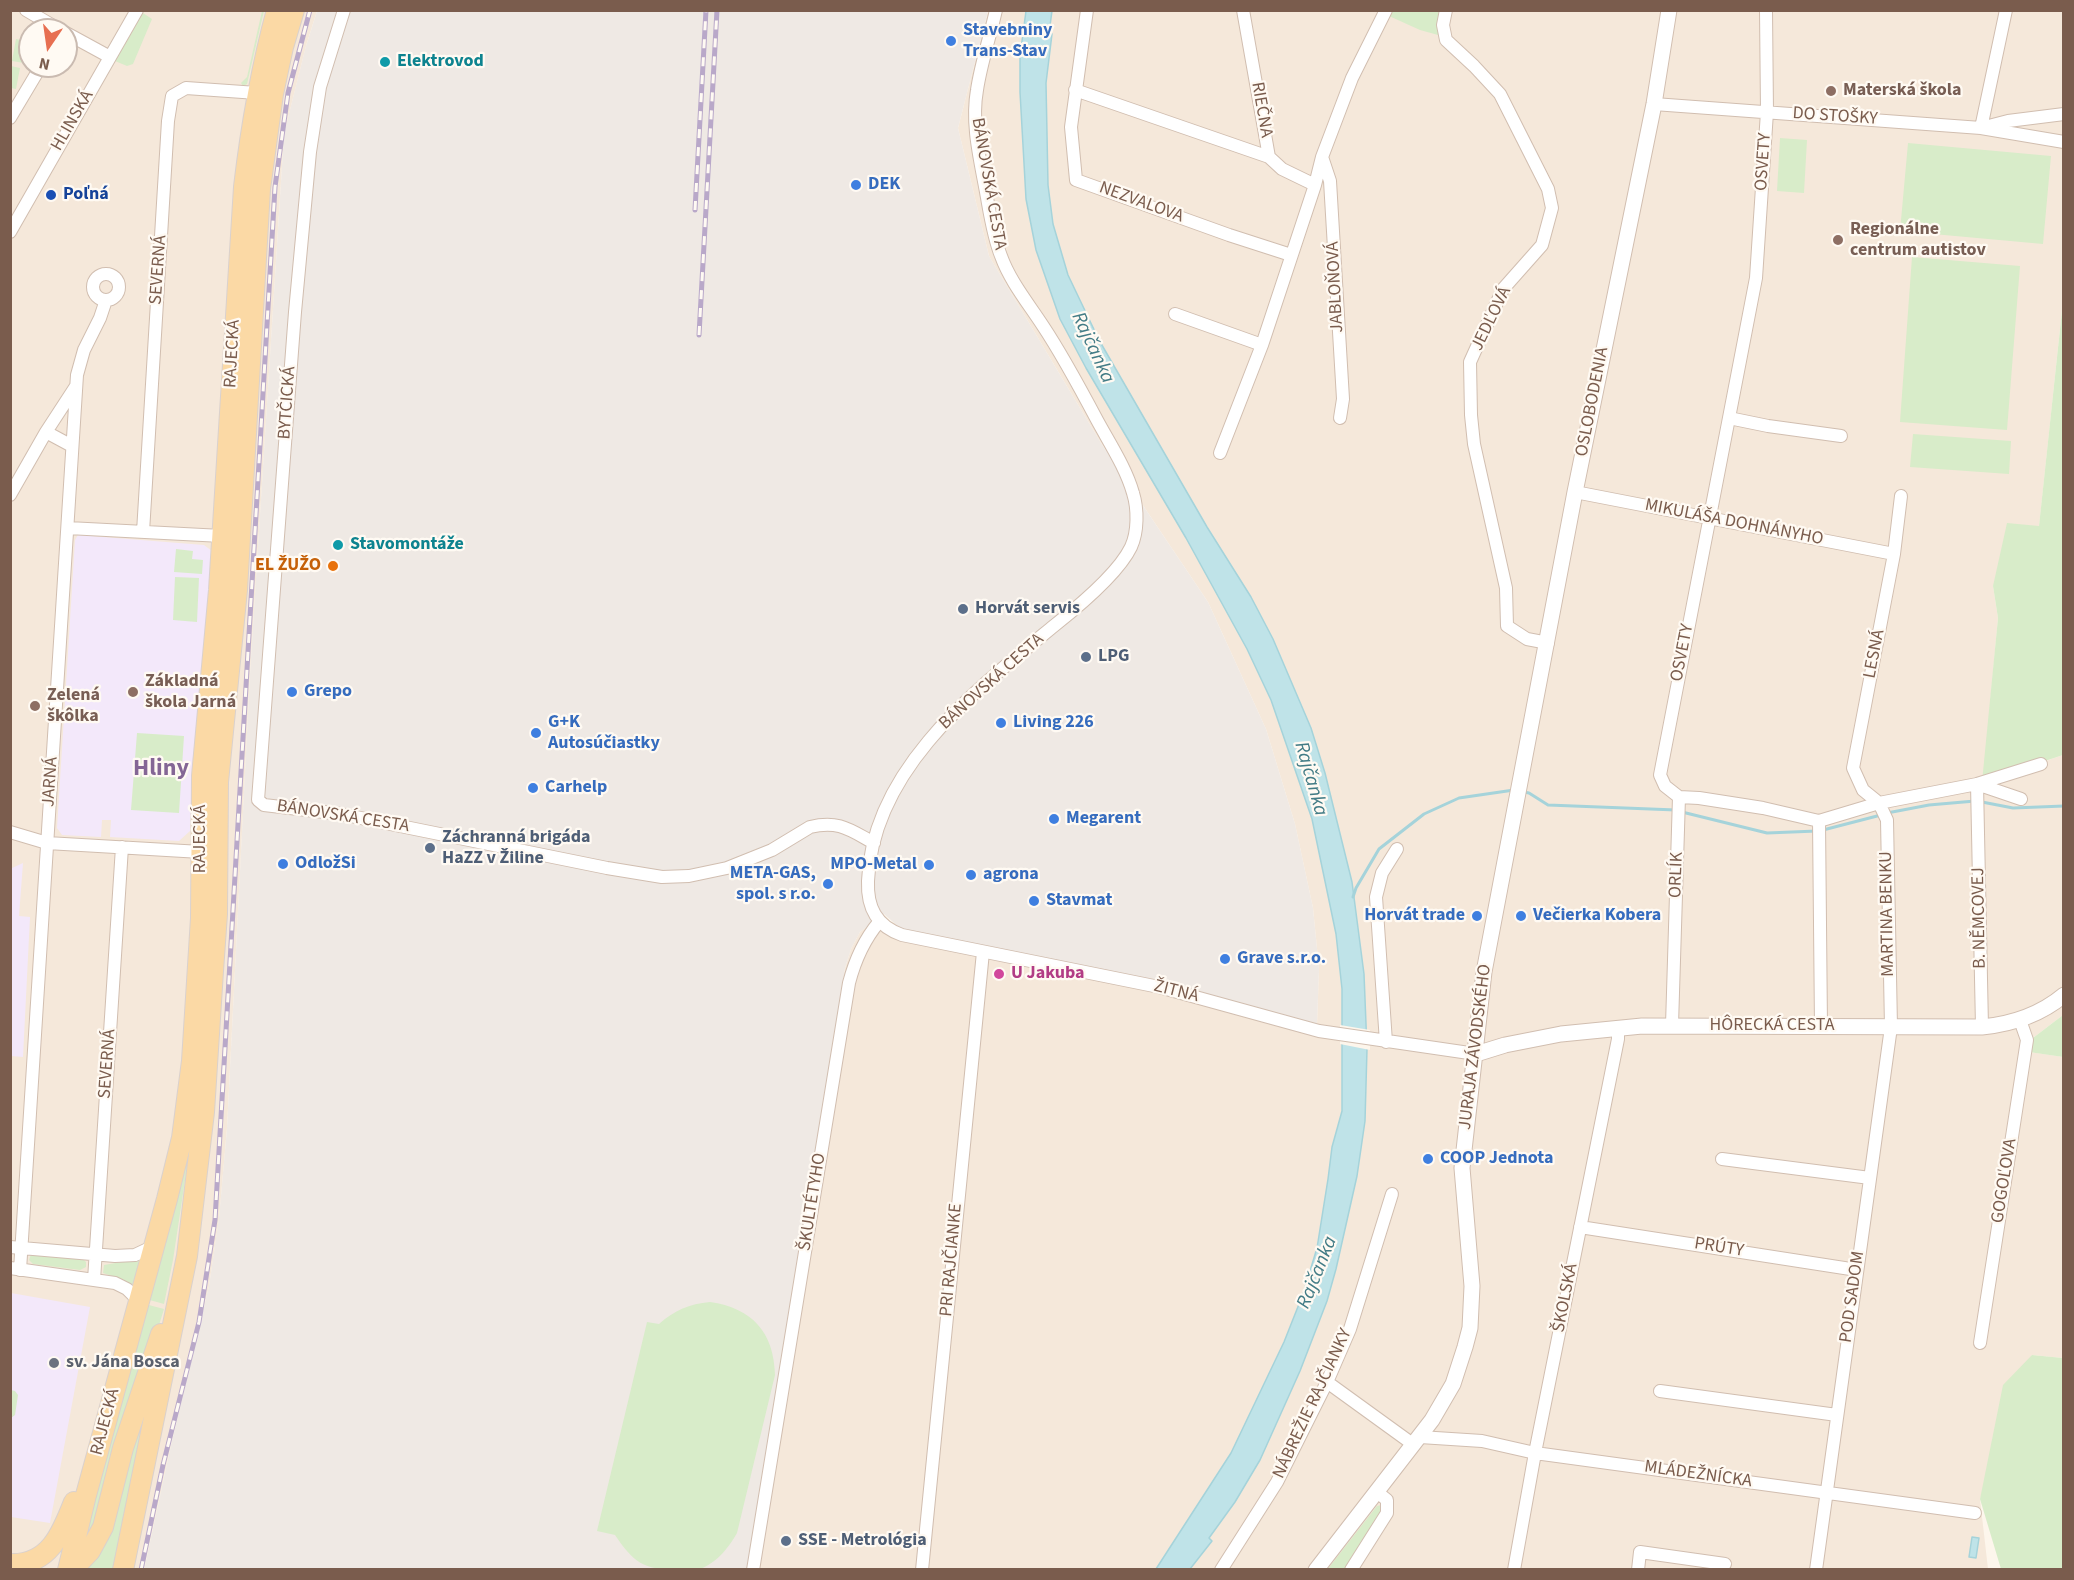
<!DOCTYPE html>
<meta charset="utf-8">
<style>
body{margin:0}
#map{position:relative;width:2074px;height:1580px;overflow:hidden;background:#fdf6ec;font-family:"Source Sans 3",sans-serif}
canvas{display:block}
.frame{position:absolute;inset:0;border:12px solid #7a5c4d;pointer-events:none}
.north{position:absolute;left:18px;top:18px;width:60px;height:60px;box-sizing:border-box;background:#fffaf3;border:2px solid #cabbb1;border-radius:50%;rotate:193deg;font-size:16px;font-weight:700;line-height:24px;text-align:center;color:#7a5c4d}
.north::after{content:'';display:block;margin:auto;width:21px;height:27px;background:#e76f51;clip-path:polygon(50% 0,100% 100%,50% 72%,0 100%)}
</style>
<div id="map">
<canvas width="2074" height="1580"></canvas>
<div class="frame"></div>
<div class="north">N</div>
</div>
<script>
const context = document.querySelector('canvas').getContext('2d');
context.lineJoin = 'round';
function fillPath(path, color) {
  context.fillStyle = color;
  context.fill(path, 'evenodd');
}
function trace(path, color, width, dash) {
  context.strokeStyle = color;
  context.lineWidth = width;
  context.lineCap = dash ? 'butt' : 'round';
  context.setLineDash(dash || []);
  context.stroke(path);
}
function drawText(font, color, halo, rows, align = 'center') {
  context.font = font + ' "Source Sans 3",sans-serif';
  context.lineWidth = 4.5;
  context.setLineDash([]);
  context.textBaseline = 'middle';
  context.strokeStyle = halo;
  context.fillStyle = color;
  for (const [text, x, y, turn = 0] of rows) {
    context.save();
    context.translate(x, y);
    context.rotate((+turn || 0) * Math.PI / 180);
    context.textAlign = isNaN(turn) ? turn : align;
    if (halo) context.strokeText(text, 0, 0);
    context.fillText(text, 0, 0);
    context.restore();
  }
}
const residential = new Path2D(`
 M 11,11 L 317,11 L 306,46 L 284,134 L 250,674 L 227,1128 L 219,1219 L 209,1286 L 171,1445 L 144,1569 L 11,1570 ZM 30,30 L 66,30 L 66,66 L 30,66 Z
 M 988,11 L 2063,11 L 2063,301 L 2039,527 L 1993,586 L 1998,618 L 1983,782 L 2063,755 L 2063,1015 L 2029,1041 L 2030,1052 L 2063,1057 L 2063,1358 L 2032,1355 L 1980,1499 L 1988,1569 L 759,1570 L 845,968 L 851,949 L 860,932 L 883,914 L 891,922 L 1152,979 L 1317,1024 L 1319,969 L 1313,908 L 1295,824 L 1266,729 L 1208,602 L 1101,443 L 989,256 L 958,128 Z`);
const industrial = new Path2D(`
 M 317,11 L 988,11 L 958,128 L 989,256 L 1101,443 L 1208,602 L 1266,729 L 1295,824 L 1313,908 L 1319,969 L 1317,1024 L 1152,979 L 916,932 L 900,928 L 884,914 L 860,932 L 851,949 L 845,968 L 759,1569 L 144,1570 L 171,1445 L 209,1286 L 219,1218 L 227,1128 L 250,674 L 284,134 L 306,46 Z`);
const education = new Path2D(`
 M 78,535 L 204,545 L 212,551 L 207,616 L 192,767 L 190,831 L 179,841 L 110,837 L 111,820 L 102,820 L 101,837 L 62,835 L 57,828 L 75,540 Z
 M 23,863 L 19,916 L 30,917 L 23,1057 L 11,1056 L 10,869 Z
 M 11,1293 L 90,1307 L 50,1523 L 11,1517 Z`);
const green = new Path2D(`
 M 262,11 L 264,11 L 247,84 L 243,86 L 241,83 L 247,77 Z
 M 1392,11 L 1442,11 L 1438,35 L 1420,30 L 1389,16 Z
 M 143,13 L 152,19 L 133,64 L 127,66 L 115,61 Z
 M 16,39 L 30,42 L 30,64 L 12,61 Z
 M 11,66 L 20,68 L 16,89 L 11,88 Z
 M 1780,138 L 1807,140 L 1804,193 L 1777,191 Z
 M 1908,143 L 2051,156 L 2043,244 L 1900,231 Z
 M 1912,257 L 2020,266 L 2007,430 L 1900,422 Z
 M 2063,301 L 2063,755 L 1982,782 L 1998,618 L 1993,586 L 2007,523 L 2039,526 Z
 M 1913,434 L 2011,441 L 2009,474 L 1910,467 Z
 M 176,549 L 193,551 L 192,559 L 203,560 L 202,574 L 174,572 Z
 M 175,577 L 199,578 L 197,622 L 173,620 Z
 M 137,733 L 184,736 L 179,813 L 131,810 Z
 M 2063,1015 L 2063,1057 L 2029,1052 L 2029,1041 Z
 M 198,1094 L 173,1260 L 164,1304 L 146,1299 Z
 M 31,1254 L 82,1258 L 86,1262 L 86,1267 L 80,1270 L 33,1264 L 29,1260 Z
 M 144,1258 L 135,1290 L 124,1280 L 103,1273 L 104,1265 Z
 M 710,1302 C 752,1308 774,1332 775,1375 L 737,1533 C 728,1549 714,1566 696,1570 C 690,1571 683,1570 677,1570 C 644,1570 633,1562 615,1535 L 597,1531 L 647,1322 L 659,1324 C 675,1310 689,1304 710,1302 Z
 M 145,1304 L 164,1309 L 100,1515 L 78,1553 Z
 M 2032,1355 L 2063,1358 L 2063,1569 L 2001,1569 L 1980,1499 L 2003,1385 Z
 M 151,1382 L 116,1569 L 85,1570 Z
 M 11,1390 L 15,1391 L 18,1395 L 15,1415 L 11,1418 Z
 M 1381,1505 L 1383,1510 L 1345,1569 L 1327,1570 L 1377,1506 Z`);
const water = new Path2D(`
 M 1026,11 L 1052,11 L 1049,33 L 1052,34 L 1046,83 L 1048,185 L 1053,224 L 1068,275 L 1099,340 L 1207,527 L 1251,597 L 1273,639 L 1311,728 L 1325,773 L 1352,882 L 1364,974 L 1367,1049 L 1365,1121 L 1357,1176 L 1336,1269 L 1327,1301 L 1300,1371 L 1260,1460 L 1235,1502 L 1209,1538 L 1212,1541 L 1190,1569 L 1156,1569 L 1231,1453 L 1284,1342 L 1303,1294 L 1317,1248 L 1328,1179 L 1332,1147 L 1342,1111 L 1342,989 L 1336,934 L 1312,819 L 1271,700 L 1247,649 L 1186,538 L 1086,368 L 1060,319 L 1036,250 L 1026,199 L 1020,92 L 1020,56 Z
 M 1972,1537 L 1979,1538 L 1976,1558 L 1969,1557 Z`);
const pier = new Path2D(`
 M 1340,1025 L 1370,1030 L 1370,1050 L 1340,1044 Z`);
const stream = new Path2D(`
 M 1524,792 L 1529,793 L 1548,805 L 1676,810
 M 1982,802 L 2013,808 L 2064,806
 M 1682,812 L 1767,833 L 1817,831
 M 1887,813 L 1929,805 L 1975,801
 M 1823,830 L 1881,815
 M 1353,897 L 1356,888 L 1379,849 L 1424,814 L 1459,798 L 1514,790`);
const minor = new Path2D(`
 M 26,10 L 60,30
 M 344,10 L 320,87 L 310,152 L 295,312 L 258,800 L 264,805 L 341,814 L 607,868 L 662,877 L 689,876 L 727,868 L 772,850 L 810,827 C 839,820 850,830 874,843
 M 996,10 C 990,37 981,63 977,90 C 971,124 980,159 986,192 C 990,214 993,236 1001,256 C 1010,281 1028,303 1043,326 C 1063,356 1080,388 1097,420 C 1110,444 1126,468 1133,493 C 1138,509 1138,532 1131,547 C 1118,574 1079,606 1055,625 C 977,689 872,769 868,881 C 867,907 876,926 902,935 L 1159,987 L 1319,1031 L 1476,1054
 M 1087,10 L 1071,127 L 1076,180 L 1229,235 L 1291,255
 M 1243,10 L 1269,157 L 1282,169 L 1315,185
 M 1446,10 L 1443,25 L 1446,40 L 1474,66 L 1500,94 L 1548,189 L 1552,208 L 1542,245 L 1503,289 L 1470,362 L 1471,415 L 1474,444 L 1506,588 L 1507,626 L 1527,639 L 1548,643
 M 1766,10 L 1767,112 L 1756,278 L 1660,775 L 1665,786 L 1679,797 L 1699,798 L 1763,808 L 1819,821 L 1879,803 L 1977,784 L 2041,764
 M 2006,10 L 1981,128 L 2008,121 L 2064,114
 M 66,33 L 110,57
 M 1075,90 L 1269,157
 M 1654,104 L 1981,128 L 2064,142
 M 10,118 L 41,66
 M 1322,157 L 1330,181 L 1343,399 L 1340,418
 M 10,232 L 137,10
 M93 287a13 13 0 1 1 26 0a13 13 0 1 1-26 0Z
 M 1175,314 L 1262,345
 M 1729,418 L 1768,426 L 1841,436
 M 46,432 L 72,446
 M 1220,453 L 1262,345 L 1315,185 L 1322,157 L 1352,78 L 1386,10
 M 1575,492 L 1894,554
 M 10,495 L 46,432 L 76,386
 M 68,528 L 222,536
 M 143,532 L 168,121 L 172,96 L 186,88 L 257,93
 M 1819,821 L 1821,1027
 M 10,832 L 47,843 L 201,852
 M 1672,1025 L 1679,797
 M 1982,1027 L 1977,784 L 2021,799
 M 1386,1042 L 1376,897 L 1382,873 L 1397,849
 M 1722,1159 L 1870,1178
 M 1580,1227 L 1857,1270
 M 10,1247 L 115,1256 L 135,1255 L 154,1246
 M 10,1268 L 115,1283 L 127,1289 L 139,1301
 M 20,1270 L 77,375 L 84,350 L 100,318 L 106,300
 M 94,1280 L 122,847
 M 1980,1343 L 2027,1040 L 2020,1020
 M 1327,1382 L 1414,1445
 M 1660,1391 L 1837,1415
 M 1420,1437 L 1482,1441 L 1535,1453 L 1975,1513
 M 753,1570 L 849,983 C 855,960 863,941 879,922
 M 922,1570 L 983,952
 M 1221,1570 L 1277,1482 L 1327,1382 L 1350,1329 L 1392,1194
 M 1351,1570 L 1387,1513 L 1387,1500 L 1377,1492
 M 1514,1570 L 1535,1453 L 1618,1039 L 1618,1027
 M 1638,1570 L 1640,1552 L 1725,1564
 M 1816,1570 L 1891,1027 L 1887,820 L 1879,803 L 1863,790 L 1853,768 L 1894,554 L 1901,496`);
const tertiary = new Path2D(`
 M 1476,1054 L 1505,1045 L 1561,1034 L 1642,1026 L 1982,1027 C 2013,1024 2040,1015 2064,995
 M 1316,1570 L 1432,1420 L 1453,1384 L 1465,1347 L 1470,1328 L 1472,1286 L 1462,1168 L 1484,972 L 1575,492 L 1654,104 L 1669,10`);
const primary = new Path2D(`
 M 10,1564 C 49,1566 62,1533 74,1502
 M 68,1570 L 86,1495 L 167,1199 L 182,1138 L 192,1061 L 201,918 L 202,776 L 219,590 L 244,187 C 251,127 261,69 277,10
 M 72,1570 L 90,1551 L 103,1527 L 123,1448 L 161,1334
 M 123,1570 L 187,1256 L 204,1112 L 213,971 L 217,914 L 218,782 L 237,590 L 260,189 L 273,94 L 283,47 L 294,10`);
const rail = new Path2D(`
 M 695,210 L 706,10
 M 699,335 L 717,10
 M 141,1570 L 163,1465 L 199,1322 L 215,1220 L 275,187 L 288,93 L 310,10`);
const markers = [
 [951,41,6,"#3f7fe0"],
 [385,62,6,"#0f9aa8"],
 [1831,91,6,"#8d6e63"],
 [856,185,6,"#3f7fe0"],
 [51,195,6,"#1a4fb4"],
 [1838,240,6,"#8d6e63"],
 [338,545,6,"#0f9aa8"],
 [333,566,6,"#e8710a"],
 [963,609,6,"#5c6f8a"],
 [1086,657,6,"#5c6f8a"],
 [133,692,6,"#8d6e63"],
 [292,692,6,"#3f7fe0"],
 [35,706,6,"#8d6e63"],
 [1001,723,6,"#3f7fe0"],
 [536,733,6,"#3f7fe0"],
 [533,788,6,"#3f7fe0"],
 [1054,819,6,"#3f7fe0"],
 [430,848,6,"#5c6f8a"],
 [283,864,6,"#3f7fe0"],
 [929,865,6,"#3f7fe0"],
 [971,875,6,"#3f7fe0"],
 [828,884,6,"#3f7fe0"],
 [1034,901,6,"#3f7fe0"],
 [1477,916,6,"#3f7fe0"],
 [1521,916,6,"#3f7fe0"],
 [1225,959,6,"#3f7fe0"],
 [999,974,6,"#d1479c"],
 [1428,1159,6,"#3f7fe0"],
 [54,1363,6,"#6b7280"],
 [786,1541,6,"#5c6f8a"]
];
const shopNames = [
 ["Stavebniny",963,31],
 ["Trans-Stav",963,52],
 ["DEK",868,185],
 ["Grepo",304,692],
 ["G+K",548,723],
 ["Autosúčiastky",548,744],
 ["Living 226",1013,723],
 ["Carhelp",545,788],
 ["Megarent",1066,819],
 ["OdložSi",295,864],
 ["MPO-Metal",917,865,"right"],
 ["META-GAS,",816,874,"right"],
 ["spol. s r.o.",816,895,"right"],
 ["agrona",983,875],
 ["Stavmat",1046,901],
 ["Horvát trade",1465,916,"right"],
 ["Večierka Kobera",1533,916],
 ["Grave s.r.o.",1237,959],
 ["COOP Jednota",1440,1159]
];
const cultureNames = [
 ["Elektrovod",397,62],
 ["Stavomontáže",350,545]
];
const educationNames = [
 ["Materská škola",1843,91],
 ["Regionálne",1850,230],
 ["centrum autistov",1850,251],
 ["Základná",145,682],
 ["škola Jarná",145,703],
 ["Zelená",47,696],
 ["škôlka",47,717]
];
const streetNames = [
 ["RIEČNA",1261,110,80],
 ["DO STOŠKY",1835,117,4],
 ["HLINSKÁ",73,121,-60],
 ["OSVETY",1764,162,-86],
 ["BÁNOVSKÁ CESTA",988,184,80],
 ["NEZVALOVA",1141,203,20],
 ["SEVERNÁ",159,270,-86],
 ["JABLOŇOVÁ",1336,287,-93],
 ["JEDĽOVÁ",1492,319,-64],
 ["RAJECKÁ",233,354,-87],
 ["OSLOBODENIA",1593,402,-79],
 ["BYTČICKÁ",288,403,-86],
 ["MIKULÁŠA DOHNÁNYHO",1734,523,11],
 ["OSVETY",1683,653,-79],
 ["LESNÁ",1875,654,-79],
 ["BÁNOVSKÁ CESTA",992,682,-42],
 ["JARNÁ",51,782,-86],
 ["BÁNOVSKÁ CESTA",343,817,9],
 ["RAJECKÁ",201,839,-90],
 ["ORLÍK",1677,875,-88],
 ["MARTINA BENKU",1888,914,-91],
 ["B. NĚMCOVEJ",1980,918,-91],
 ["ŽITNÁ",1176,992,14],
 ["HÔRECKÁ CESTA",1772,1026],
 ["JURAJA ZÁVODSKÉHO",1476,1047,-83],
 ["SEVERNÁ",108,1064,-86],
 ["GOGOĽOVA",2005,1181,-81],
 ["ŠKULTÉTYHO",813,1202,-81],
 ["PRÚTY",1719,1248,9],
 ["PRI RAJČIANKE",952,1260,-85],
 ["POD SADOM",1853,1297,-82],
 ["ŠKOLSKÁ",1566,1298,-79],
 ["NÁBREŽIE RAJČIANKY",1313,1404,-65],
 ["RAJECKÁ",106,1422,-75],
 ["MLÁDEŽNÍCKA",1698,1475,8]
];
const transitNames = [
 ["Poľná",63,195]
];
const foodNames = [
 ["EL ŽUŽO",321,566]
];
const serviceNames = [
 ["Horvát servis",975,609],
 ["LPG",1098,657],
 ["Záchranná brigáda",442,838],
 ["HaZZ v Žiline",442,859],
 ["SSE - Metrológia",798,1541]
];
const hotelNames = [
 ["U Jakuba",1011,974]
];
const worshipNames = [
 ["sv. Jána Bosca",66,1363]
];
const waterNames = [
 ["Rajčanka",1092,348,65],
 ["Rajčanka",1310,779,74],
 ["Rajčanka",1318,1273,-68]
];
const districtNames = [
 ["Hliny",161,770]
];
fillPath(residential, '#f5e8da');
fillPath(industrial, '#efe9e4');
fillPath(education, '#f3e8fa');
fillPath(green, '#d8ecc9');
fillPath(water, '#bfe3e8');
trace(water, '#a5d3da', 1.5);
fillPath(pier, '#fdf6ec');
trace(stream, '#a5d3da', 3);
trace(minor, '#d1beb0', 14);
trace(tertiary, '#d1beb0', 17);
trace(primary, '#dad1cd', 22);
trace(minor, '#fff', 12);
trace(tertiary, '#fff', 15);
trace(primary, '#fbd9a5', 20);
trace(rail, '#b9a8c9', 5);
trace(rail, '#fffaf3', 3, [9]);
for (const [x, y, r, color] of markers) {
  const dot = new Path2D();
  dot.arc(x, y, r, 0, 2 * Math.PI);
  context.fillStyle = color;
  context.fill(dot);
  trace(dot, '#fffaf3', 2);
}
drawText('bold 18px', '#366cbe', '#fffaf3', shopNames, 'left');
drawText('bold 18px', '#0d838f', '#fffaf3', cultureNames, 'left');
drawText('bold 18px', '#785e54', '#fffaf3', educationNames, 'left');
drawText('18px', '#7a5c4d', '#fffaf3', streetNames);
drawText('bold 18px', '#164399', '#fffaf3', transitNames, 'left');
drawText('bold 18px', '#c56008', '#fffaf3', foodNames, 'right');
drawText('bold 18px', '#4e5e75', '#fffaf3', serviceNames, 'left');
drawText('bold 18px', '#b23c85', '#fffaf3', hotelNames, 'left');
drawText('bold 18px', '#5b616d', '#fffaf3', worshipNames, 'left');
drawText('italic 20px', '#437c86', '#fffaf3', waterNames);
drawText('bold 24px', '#846695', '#fffaf3', districtNames);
</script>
